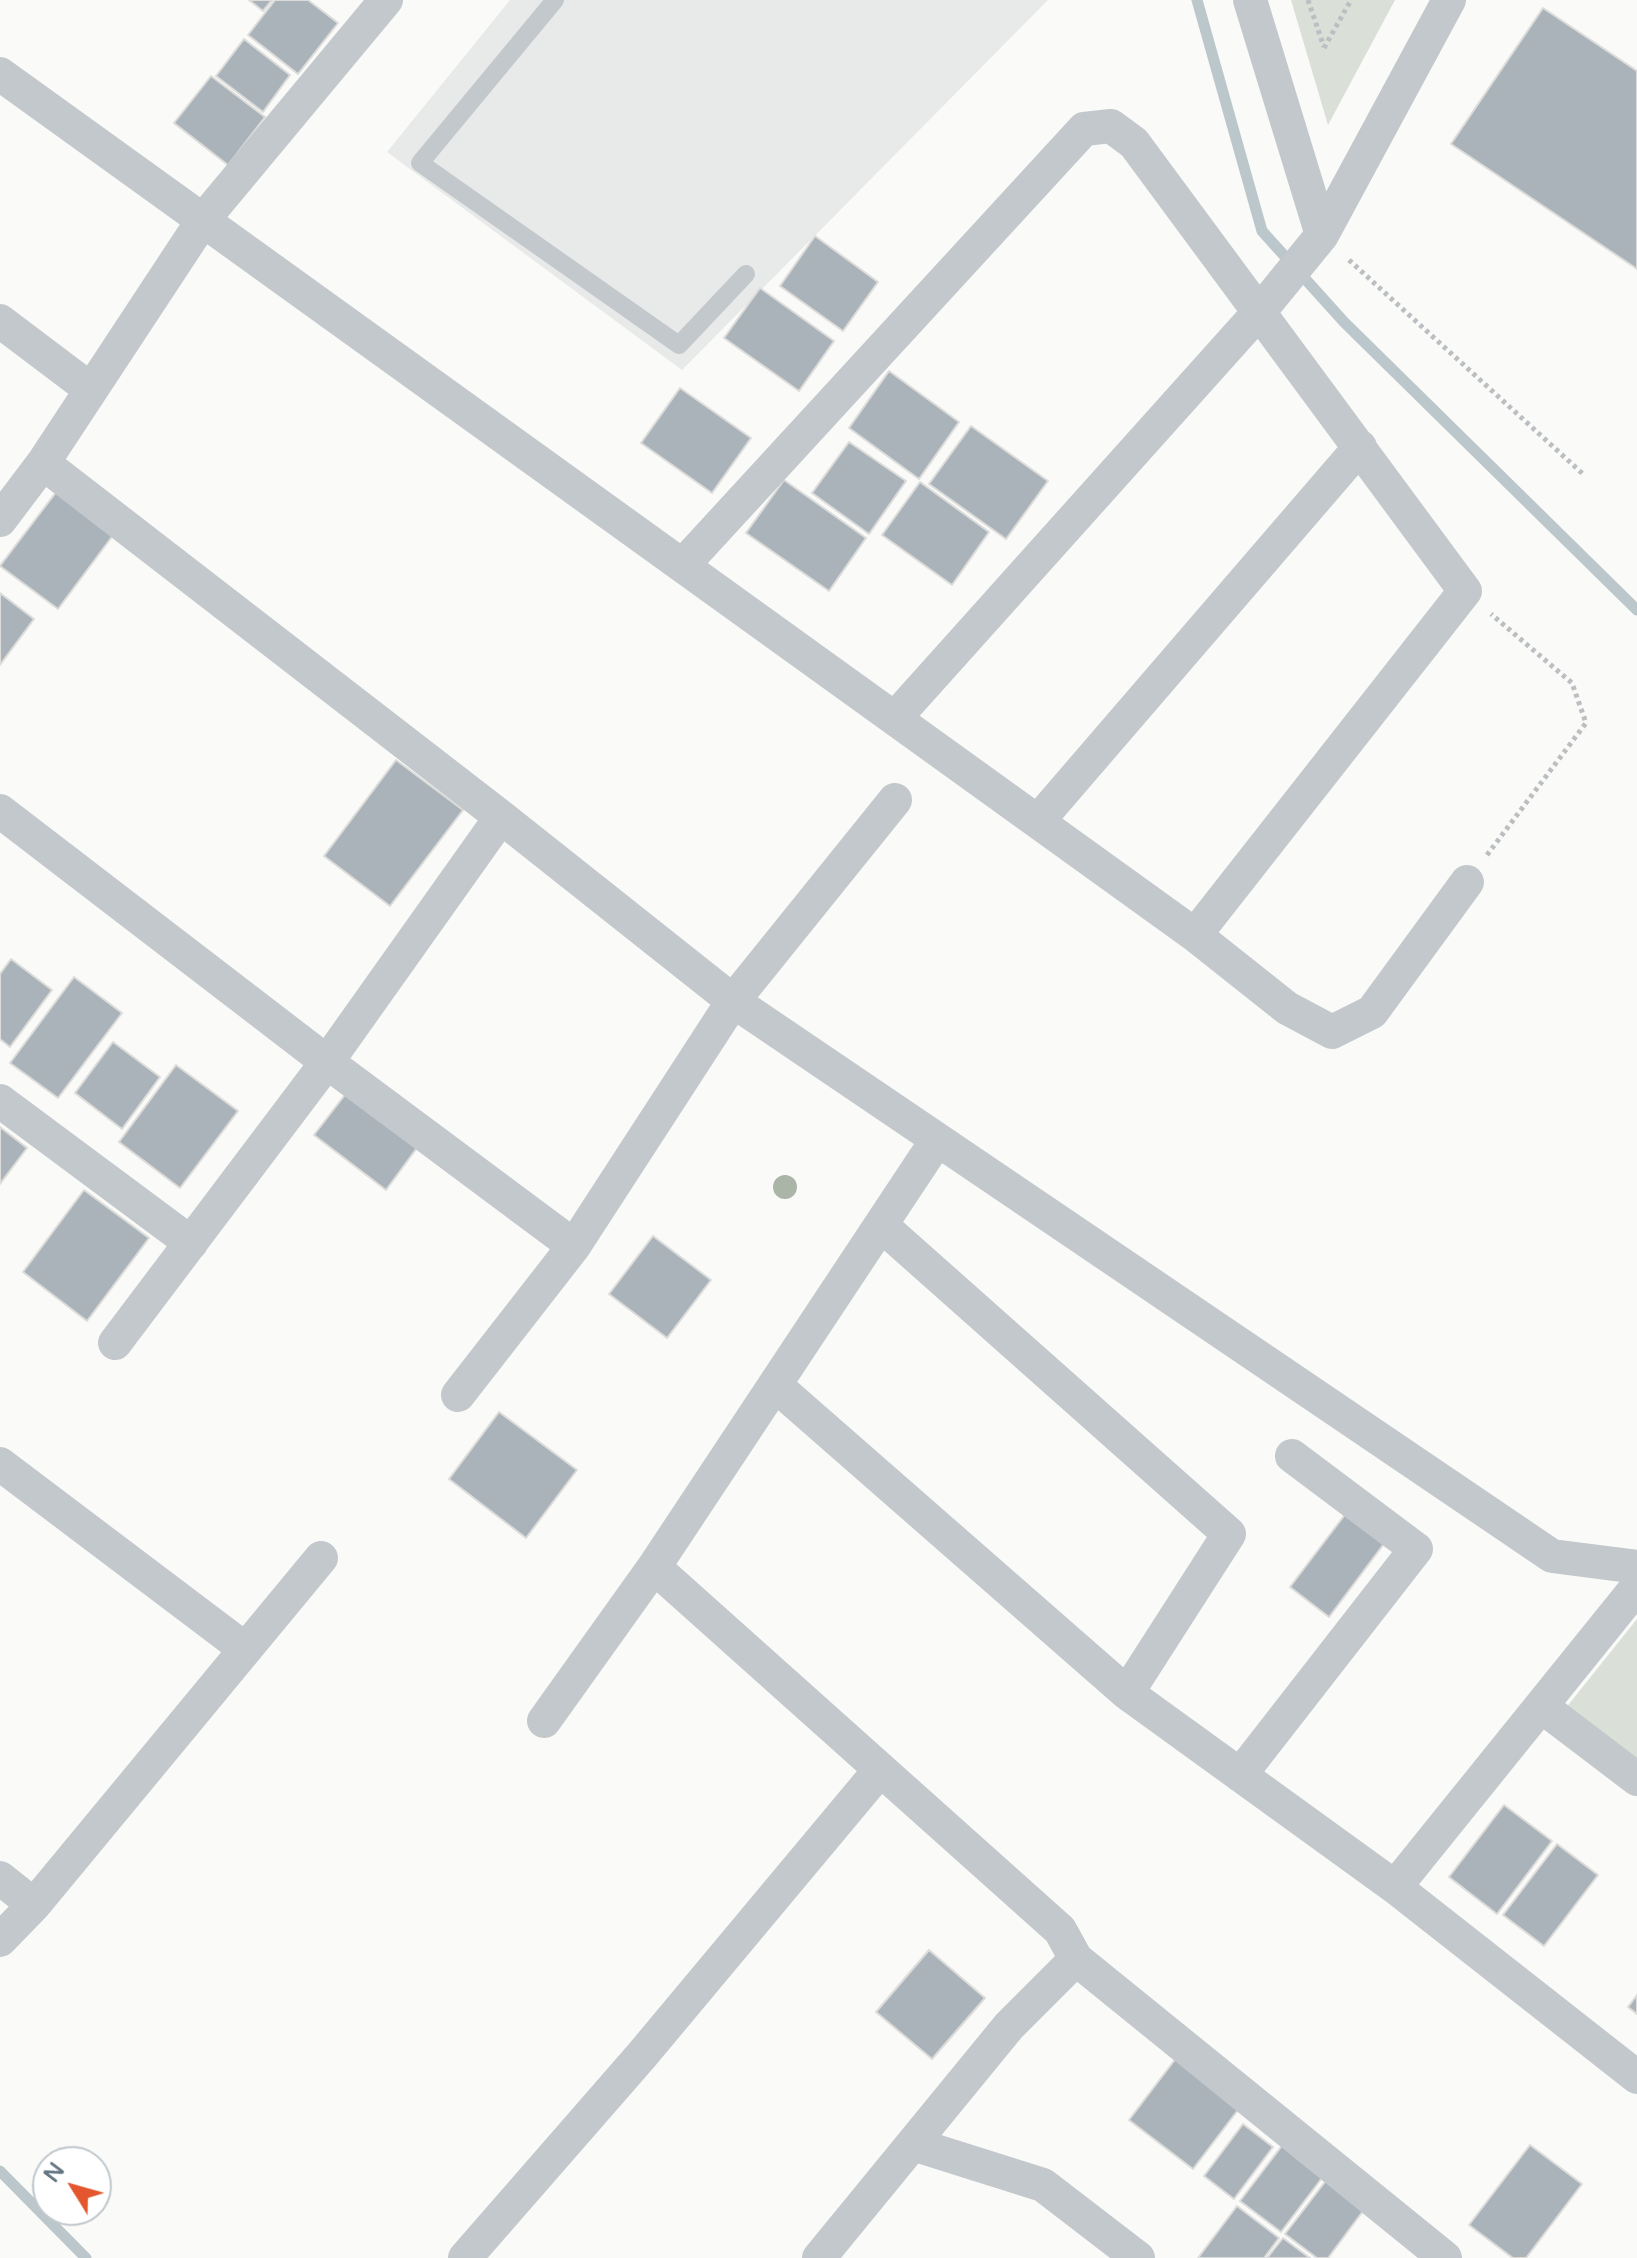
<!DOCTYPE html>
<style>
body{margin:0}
#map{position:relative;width:1637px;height:2258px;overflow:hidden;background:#fafaf8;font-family:"Varela Round",sans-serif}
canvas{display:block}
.north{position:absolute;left:32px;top:2146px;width:80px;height:80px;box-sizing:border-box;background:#fff;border:2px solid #c1c8cd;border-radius:50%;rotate:307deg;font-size:22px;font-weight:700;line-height:32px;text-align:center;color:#657683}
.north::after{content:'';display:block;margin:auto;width:28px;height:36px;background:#e4572e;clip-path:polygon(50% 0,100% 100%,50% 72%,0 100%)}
</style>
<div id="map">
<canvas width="1637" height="2258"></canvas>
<div class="north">N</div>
</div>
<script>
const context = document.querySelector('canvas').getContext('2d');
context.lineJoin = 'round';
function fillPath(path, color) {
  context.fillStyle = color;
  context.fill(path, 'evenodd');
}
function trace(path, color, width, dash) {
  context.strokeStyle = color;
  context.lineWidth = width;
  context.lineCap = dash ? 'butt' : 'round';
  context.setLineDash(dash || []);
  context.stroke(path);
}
const built = new Path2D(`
 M 510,0 L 1048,0 L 682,370 L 387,152 Z`);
const green = new Path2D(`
 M 1291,0 L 1395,0 L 1328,125 Z
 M 1637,1619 L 1637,1762 L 1565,1709 Z`);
const stream = new Path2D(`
 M 1197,0 L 1262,231 L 1344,322 L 1637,610
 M 0,2171 L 86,2258`);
const building = new Path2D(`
 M 249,0 L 272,0 L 263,11 Z
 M 275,0 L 308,0 L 338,23 L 298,74 L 248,35 Z
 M 1543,8 L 1637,71 L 1637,269 L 1451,144 Z
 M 244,39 L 290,75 L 263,112 L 216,76 Z
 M 211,76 L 265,117 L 228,165 L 174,123 Z
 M 815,236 L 878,282 L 843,331 L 780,286 Z
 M 760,288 L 834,341 L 799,391 L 724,338 Z
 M 889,371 L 959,422 L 919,479 L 849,428 Z
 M 680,388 L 751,438 L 712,493 L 641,443 Z
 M 971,426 L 1048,481 L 1006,539 L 929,484 Z
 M 849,442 L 906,481 L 869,534 L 812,493 Z
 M 784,480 L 866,538 L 829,591 L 746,533 Z
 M 920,482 L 989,532 L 952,585 L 882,535 Z
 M 57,491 L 114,534 L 58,609 L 0,566 Z
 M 0,593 L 34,619 L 0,665 Z
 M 396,760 L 463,810 L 390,906 L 324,856 Z
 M 11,959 L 52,990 L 10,1047 L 0,1039 L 0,974 Z
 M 74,977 L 122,1013 L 58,1098 L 10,1063 Z
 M 113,1042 L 160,1077 L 122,1129 L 75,1093 Z
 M 176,1065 L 238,1111 L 180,1188 L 119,1142 Z
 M 351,1087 L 422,1141 L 386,1190 L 314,1135 Z
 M 0,1127 L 27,1148 L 0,1184 Z
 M 84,1190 L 149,1238 L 87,1321 L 23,1272 Z
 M 653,1236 L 711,1280 L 667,1338 L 609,1294 Z
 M 499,1412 L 577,1470 L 526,1538 L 449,1479 Z
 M 1347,1512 L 1386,1541 L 1329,1617 L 1290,1587 Z
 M 1504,1805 L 1552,1841 L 1497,1914 L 1449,1877 Z
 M 1557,1844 L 1598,1875 L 1544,1946 L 1503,1915 Z
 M 929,1950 L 985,1998 L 932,2059 L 876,2012 Z
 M 1637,1995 L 1637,2014 L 1628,2007 Z
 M 1177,2057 L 1241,2106 L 1193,2169 L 1129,2120 Z
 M 1243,2124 L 1273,2147 L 1234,2199 L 1204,2176 Z
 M 1284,2143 L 1325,2174 L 1281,2232 L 1240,2201 Z
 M 1530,2145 L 1582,2184 L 1526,2258 L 1513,2258 L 1469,2225 Z
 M 1328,2178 L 1366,2207 L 1328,2258 L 1317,2258 L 1285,2234 Z
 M 1237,2206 L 1279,2238 L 1264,2258 L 1198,2258 Z
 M 1283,2238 L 1310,2258 L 1267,2258 Z`);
const path = new Path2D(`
 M 1308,0 L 1324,47
 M 1324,48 L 1351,0
 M 1349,260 L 1583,474
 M 1487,855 L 1586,723 L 1572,683 L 1491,614`);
const service = new Path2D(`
 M 555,0 L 420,163 L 679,345 L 746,274`);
const minor = new Path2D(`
 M 1250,0 L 1322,235
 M 0,74 L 1195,935 L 1287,1008 L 1332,1032 L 1372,1012 L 1467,882
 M 0,321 L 90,389
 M 43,463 L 501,817 L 733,1001 L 1552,1556 L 1637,1567
 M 0,520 L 43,463 L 203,220 L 386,0
 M 683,565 L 1084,129 L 1111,126 L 1134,143 L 1465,591 L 1195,935
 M 895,718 L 1260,311 L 1322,235 L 1449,0
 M 0,811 L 327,1062 L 574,1246
 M 1038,821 L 1360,447
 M 0,1101 L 191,1243
 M 881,1225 L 1229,1534 L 1127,1693
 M 115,1343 L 327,1062 L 501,817
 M 775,1385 L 1127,1693 L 1395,1887 L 1637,2077
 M 458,1395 L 574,1246 L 733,1001 L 895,800
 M 0,1464 L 245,1649
 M 654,1567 L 1060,1930 L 1076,1959
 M 1541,1706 L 1637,1779
 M 544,1721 L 654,1567 L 937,1140
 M 1240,1775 L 1416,1549 L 1292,1456
 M 0,1878 L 34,1905
 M 1395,1887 L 1637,1587
 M 0,1940 L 34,1905 L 321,1558
 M 913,2144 L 1043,2185 L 1138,2258
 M 465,2258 L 642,2055 L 880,1770
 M 819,2258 L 1009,2026 L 1076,1959 L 1445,2258`);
const trees = [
 [785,1187]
];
fillPath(built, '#e8e9e9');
fillPath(green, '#dadfd7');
trace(stream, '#bbc7cb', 11);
fillPath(building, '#aab3b9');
trace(building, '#dcdcda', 2);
trace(path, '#bbbfc2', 5, [4, 4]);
trace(service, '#c3c8cc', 18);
trace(minor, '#c3c8cc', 34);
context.fillStyle = '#aab4a7';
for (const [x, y] of trees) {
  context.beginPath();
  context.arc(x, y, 12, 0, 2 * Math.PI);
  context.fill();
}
</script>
